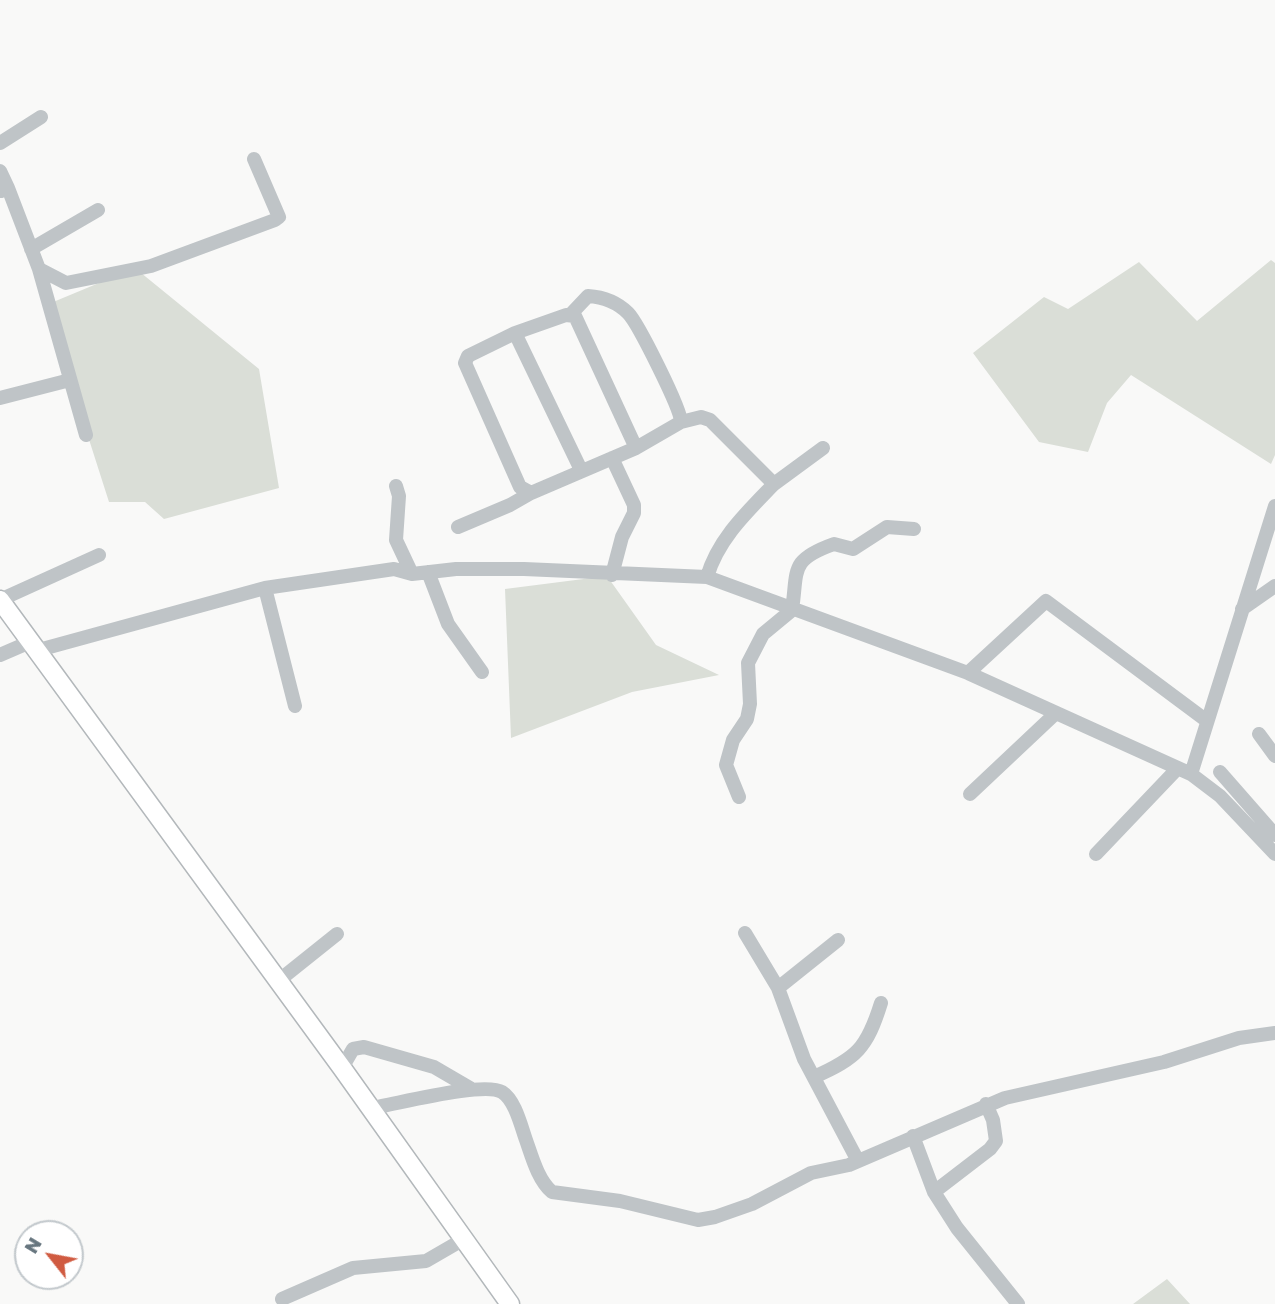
<!DOCTYPE html>
<style>
body{margin:0}
#map{position:relative;width:1275px;height:1304px;overflow:hidden;background:#f9f9f8;font-family:"Golos Text",sans-serif}
canvas{display:block}
.north{position:absolute;left:14px;top:1220px;width:70px;height:70px;box-sizing:border-box;background:#fff;border:2px solid #c2c8cc;border-radius:50%;rotate:301deg;font-size:19px;font-weight:700;line-height:28px;text-align:center;color:#67767f}
.north::after{content:'';display:block;margin:auto;width:24px;height:32px;background:#d05b41;clip-path:polygon(50% 0,100% 100%,50% 72%,0 100%)}
</style>
<div id="map">
<canvas width="1275" height="1304"></canvas>
<div class="north">N</div>
</div>
<script>
const context = document.querySelector('canvas').getContext('2d');
context.lineJoin = 'round';
function fillPath(path, color) {
  context.fillStyle = color;
  context.fill(path, 'evenodd');
}
function trace(path, color, width, dash) {
  context.strokeStyle = color;
  context.lineWidth = width;
  context.lineCap = dash ? 'butt' : 'round';
  context.setLineDash(dash || []);
  context.stroke(path);
}
const green = new Path2D(`
 M 1271,260 L 1275,263 L 1275,455 L 1271,464 L 1131,375 L 1107,403 L 1088,452 L 1039,442 L 973,353 L 1044,297 L 1068,309 L 1139,262 L 1197,321 Z
 M 135,268 L 259,369 L 279,488 L 164,519 L 145,502 L 109,502 L 46,305 Z
 M 607,576 L 656,645 L 719,675 L 632,692 L 511,738 L 505,589 Z
 M 1167,1279 L 1190,1304 L 1133,1304 Z`);
const minor = new Path2D(`
 M 0,143 L 41,117
 M 0,171 L 8,188 L 1,191
 M 8,188 L 39,269 L 66,283 L 151,266 L 275,220 L 279,217 L 254,159
 M 31,249 L 98,210
 M 39,269 L 86,435
 M 515,333 L 468,356 L 465,363 L 520,487 L 531,493 L 636,448 L 681,422 C 681,409 638,323 628,313 C 618,303 603,297 588,296 L 571,314
 M 0,398 L 70,380
 M 681,422 L 701,417 L 710,420 L 774,484 C 747,512 718,539 707,577
 M 581,470 L 515,333 L 566,315 L 575,316 L 636,448
 M 774,484 L 823,448
 M 396,486 L 399,496 L 396,540 L 412,574
 M 458,527 L 510,505 L 531,493
 M 428,572 L 448,624 L 482,672
 M 612,575 L 622,537 L 634,513 L 634,505 L 612,458
 M 265,588 L 295,706
 M 0,600 L 99,555
 M 1242,609 L 1275,586
 M 35,651 L 265,588 L 394,569 L 412,574 L 456,569 L 524,569 L 707,577 L 968,673 L 1191,774 L 1220,796 L 1275,854
 M 0,655 L 30,642
 M 968,673 L 1046,601 L 1207,721
 M 1259,734 L 1275,756
 M 1220,772 L 1275,835
 M 1191,774 L 1275,506
 M 970,794 L 1056,713
 M 739,797 L 726,765 L 733,740 L 747,719 L 750,704 L 748,663 L 763,634 L 792,610 C 798,570 789,560 834,544 L 853,549 L 887,527 L 914,529
 M 1096,854 L 1178,768
 M 745,933 L 778,988 L 804,1059 L 858,1161
 M 277,982 L 337,934
 M 778,988 L 838,940
 M 342,1068 L 353,1049 L 364,1047 L 434,1067 L 470,1088
 M 814,1077 C 857,1058 867,1048 881,1003
 M 371,1108 C 397,1104 484,1081 502,1092 C 515,1100 521,1126 526,1140 C 532,1157 538,1180 552,1192 L 620,1201 L 698,1220 L 715,1217 L 752,1204 L 811,1173 L 849,1165 L 1005,1098 L 1164,1062 L 1239,1038 L 1275,1033
 M 913,1136 L 934,1192 L 957,1228 L 1018,1304
 M 934,1192 L 990,1149 L 996,1141 L 993,1120 L 986,1104
 M 282,1299 L 353,1268 L 426,1261 L 464,1239`);
const major = new Path2D(`
 M 0,600 L 342,1068 L 510,1304`);
fillPath(green, '#daded7');
trace(major, '#b3b8bb', 21);
trace(minor, '#bfc4c7', 14);
trace(major, '#fff', 18);
</script>
